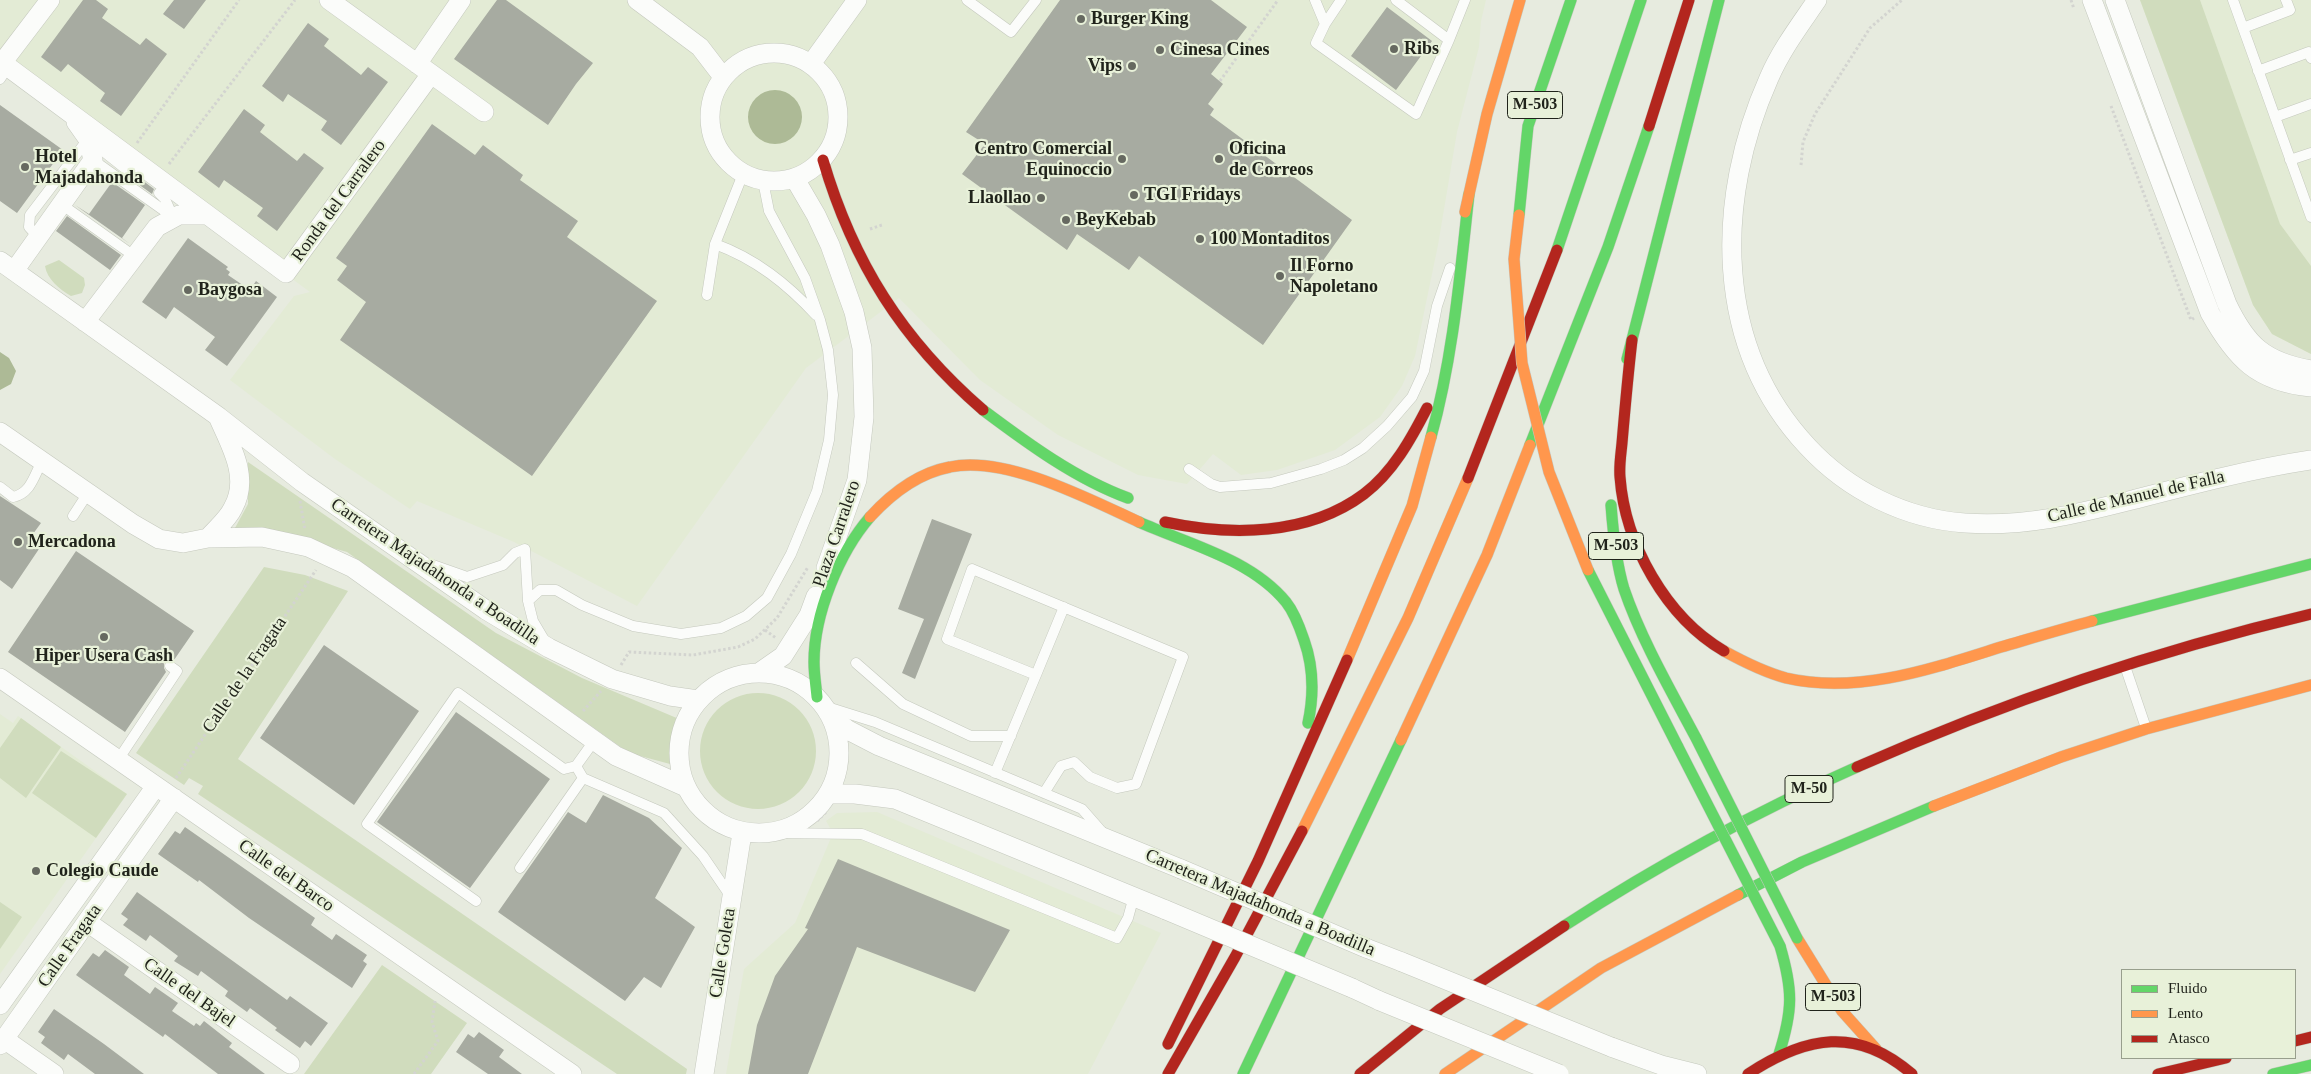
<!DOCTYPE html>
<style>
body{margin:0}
#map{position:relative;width:2311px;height:1074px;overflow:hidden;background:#e7ebdf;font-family:Georgia,serif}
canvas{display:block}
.legend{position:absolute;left:2121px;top:969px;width:175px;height:90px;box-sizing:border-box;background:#e8f1d9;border:1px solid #989f8d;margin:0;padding:6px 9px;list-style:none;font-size:15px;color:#20231b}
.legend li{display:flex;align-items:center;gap:10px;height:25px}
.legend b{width:25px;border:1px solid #989f8d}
</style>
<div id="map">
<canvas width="2311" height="1074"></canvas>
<ul class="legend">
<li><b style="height:6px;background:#63d668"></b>Fluido</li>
<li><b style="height:6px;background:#ff974d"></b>Lento</li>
<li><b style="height:6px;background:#b3261e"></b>Atasco</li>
</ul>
</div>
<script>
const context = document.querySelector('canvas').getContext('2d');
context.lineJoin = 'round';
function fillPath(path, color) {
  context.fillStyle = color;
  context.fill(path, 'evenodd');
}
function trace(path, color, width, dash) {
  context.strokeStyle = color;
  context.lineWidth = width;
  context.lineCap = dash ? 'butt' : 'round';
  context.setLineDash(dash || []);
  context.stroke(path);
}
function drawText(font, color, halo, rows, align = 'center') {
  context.font = font + ' Georgia,serif';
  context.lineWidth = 4.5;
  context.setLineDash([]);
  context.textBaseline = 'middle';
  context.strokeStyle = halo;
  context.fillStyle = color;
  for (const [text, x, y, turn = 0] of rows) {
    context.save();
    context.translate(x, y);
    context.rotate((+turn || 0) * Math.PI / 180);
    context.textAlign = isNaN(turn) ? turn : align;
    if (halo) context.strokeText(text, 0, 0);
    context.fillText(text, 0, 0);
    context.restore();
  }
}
const built = new Path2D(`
 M 0,0 L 1486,0 L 1481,21 L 1479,47 L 1457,132 L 1438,245 L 1415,356 L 1402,386 L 1380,417 L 1335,450 L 1277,470 L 1241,475 L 1213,454 L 1187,484 L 1138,475 L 1058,435 L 980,380 L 899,298 L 806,368 L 637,606 L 514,542 L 417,501 L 410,509 L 335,459 L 230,380 L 294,296 L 310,292 L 0,65 Z
 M 2140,0 L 2311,0 L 2311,354 L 2272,334 L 2253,305 Z
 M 0,714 L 13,723 L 18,716 L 127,794 L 0,974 Z
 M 877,812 L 1161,933 L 1088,1074 L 726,1074 L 744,969 L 795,923 L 833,833 L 826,821 L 837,813 Z`);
const green = new Path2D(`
 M 2140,0 L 2200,0 L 2280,224 L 2311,266 L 2311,354 L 2272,334 L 2253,305 Z
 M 59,260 L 84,278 L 85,285 L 82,293 L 71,296 C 59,289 47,279 45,266 Z
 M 248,462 L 496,633 L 582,678 L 679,719 L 670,764 L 629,753 L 347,552 L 290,536 L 235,528 L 248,504 Z
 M 264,567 L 305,575 L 348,591 L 238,759 L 687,1069 L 686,1074 L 617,1074 L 198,794 L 203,786 L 189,778 L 184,785 L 136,753 Z
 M700 751a58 58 0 1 1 116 0a58 58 0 1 1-116 0Z
 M 21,718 L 61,747 L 26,798 L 0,778 L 0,748 Z
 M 61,751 L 127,794 L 96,838 L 32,793 Z
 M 0,902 L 22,917 L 0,949 Z
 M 382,965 L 467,1023 L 431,1074 L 304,1074 Z`);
const water = new Path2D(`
 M748 117a27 27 0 1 1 54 0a27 27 0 1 1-54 0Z
 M 0,352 L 9,358 L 16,371 L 11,384 L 0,390 Z`);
const building = new Path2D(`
 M 83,0 L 96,0 L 108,9 L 102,18 L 140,45 L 146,38 L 167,54 L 121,116 L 100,101 L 105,93 L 68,64 L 61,72 L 41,57 Z
 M 174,0 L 206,0 L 184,29 L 163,14 Z
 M 497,0 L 506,0 L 593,63 L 576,84 L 548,125 L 454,59 Z
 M 1060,0 L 1211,0 L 1247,27 L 1211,74 L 1223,84 L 1208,104 L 1214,109 L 1210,115 L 1352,220 L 1263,345 L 1139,256 L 1129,270 L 1077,234 L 1067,250 L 962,174 L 985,144 L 966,132 Z
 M 1387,7 L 1432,41 L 1396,90 L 1351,56 Z
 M 308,23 L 329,39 L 324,46 L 361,75 L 368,67 L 388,82 L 341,145 L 321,130 L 327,121 L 288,94 L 283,102 L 262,86 Z
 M 0,105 L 63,150 L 17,213 L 0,201 Z
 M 244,109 L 265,125 L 260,132 L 297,161 L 304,153 L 324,168 L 277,231 L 257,216 L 263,208 L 224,180 L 219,188 L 198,172 Z
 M 432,124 L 475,155 L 483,145 L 523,175 L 520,180 L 578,221 L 567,237 L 657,301 L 532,476 L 340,340 L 366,302 L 337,280 L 347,266 L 336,258 Z
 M 138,177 L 154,189 L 152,194 L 134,181 Z
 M 112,182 L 145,205 L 122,238 L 130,244 L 75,205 L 89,214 Z
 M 67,216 L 121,255 L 110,270 L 56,231 Z
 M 188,238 L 228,267 L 226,269 L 230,272 L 228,275 L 250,290 L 256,281 L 277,297 L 227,366 L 205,350 L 215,337 L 174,307 L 166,319 L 142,302 Z
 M 0,496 L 41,523 L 30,538 L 41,546 L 12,589 L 0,580 Z
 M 932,519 L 972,534 L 915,679 L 902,673 L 924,619 L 898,609 Z
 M 76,551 L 194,631 L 174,660 L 168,660 L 164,662 L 164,668 L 166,672 L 125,732 L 8,652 Z
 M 324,645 L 419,711 L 354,805 L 260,738 Z
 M 456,712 L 550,779 L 470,888 L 377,822 Z
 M 603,795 L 649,818 L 682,848 L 655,898 L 695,927 L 661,988 L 644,977 L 625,1001 L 498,912 L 568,812 L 586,823 Z
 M 185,827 L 315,918 L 311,925 L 332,940 L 336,934 L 367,955 L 363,961 L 367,964 L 352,988 L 249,918 L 199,880 L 198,882 L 158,854 L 175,831 L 180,834 Z
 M 838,859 L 1010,930 L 975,992 L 857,947 L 808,1074 L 748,1074 L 757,1025 L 775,976 L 808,929 L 805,928 Z
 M 137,892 L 287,1000 L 290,996 L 328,1023 L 311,1046 L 305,1041 L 300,1048 L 275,1030 L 277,1028 L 250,1008 L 247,1012 L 225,996 L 228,991 L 201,971 L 198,976 L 174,961 L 178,956 L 150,935 L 146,941 L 123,925 L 128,919 L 121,914 Z
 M 105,950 L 129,967 L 124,975 L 150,994 L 155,987 L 178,1003 L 172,1011 L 194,1026 L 196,1023 L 200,1026 L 204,1021 L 232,1043 L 229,1047 L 265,1074 L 218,1074 L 165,1034 L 163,1037 L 76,975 L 93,953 L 99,957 Z
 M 54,1009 L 104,1044 L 144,1074 L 95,1074 L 68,1054 L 64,1060 L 41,1043 L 45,1037 L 38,1032 Z
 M 479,1032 L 504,1050 L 499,1057 L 522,1074 L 488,1074 L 456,1052 L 468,1034 L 474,1038 Z`);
const path = new Path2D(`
 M 2071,0 L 2074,9
 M 1220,81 L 1278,0
 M 2111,106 L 2191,320 L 2194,318
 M 137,143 L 239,0
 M 169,164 L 295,0
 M 1801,165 L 1803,142 L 1815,114 L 1870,28 L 1902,0
 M 870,229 L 882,225
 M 300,501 L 305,530
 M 765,630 L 776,638
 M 621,665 L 629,652 L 693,655 L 738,647 L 755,639 L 777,618 L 808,567
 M 583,711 L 601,691
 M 176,778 L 316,570
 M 817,821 L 826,812
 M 414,1074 L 438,1041 L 432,1022 L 435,1001`);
const lane = new Path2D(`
 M 967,0 L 1011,32 L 1036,0
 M 1315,0 L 1325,24
 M 1341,0 L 1325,24 L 1316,43 L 1416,114 L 1449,40 L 1396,0
 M 2233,0 L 2311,217
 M 2243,28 L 2290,10 L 2286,0
 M 1449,40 L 1465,0
 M 2258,71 L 2309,52 L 2311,58
 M 0,79 L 8,67
 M 2275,117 L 2311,104
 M 93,160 L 173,217 L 165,199 L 159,193
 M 2290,160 L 2311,153
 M 61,204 L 134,256
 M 38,237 L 29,227 L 30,215 L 88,139 L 132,174
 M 715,244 C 756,259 787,284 816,315
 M 707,295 L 715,244 L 743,174
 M 1189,469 L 1211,484 L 1220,487 L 1271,483 L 1321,469 L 1344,460 L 1363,448 L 1387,426 L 1412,397 L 1424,371 L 1437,306 L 1450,268
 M 0,487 L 13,497 C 31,493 34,476 42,461
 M 73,516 L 88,493
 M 430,564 L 467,577 L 503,565 L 515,553 L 525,549 L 528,601
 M 546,643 L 533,621 L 528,601 L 540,590 L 556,590 L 582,605 L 633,626 L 681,634 L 721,628 L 746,616 L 767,598 L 791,554 L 817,491 L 829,440 L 833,395 L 828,350 L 820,320 L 805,278 L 769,211 L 763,181
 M 856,663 L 903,704 L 971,736 L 1011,736
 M 2125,666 L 2146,728
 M 1036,675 L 1064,607
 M 824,706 L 875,722 L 1082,809 L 1103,833
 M 118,760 L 177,671 L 170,666
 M 995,773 L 1036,675 L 947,639 L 972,569 L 1183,657 L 1136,784 L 1117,788 L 1090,777 L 1074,762 L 1061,766 L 1044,793
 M 583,778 L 664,813 L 703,856 L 731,897
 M 770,833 L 862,834 L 1117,938 L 1128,918 L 1134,896
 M 520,868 L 583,778 L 576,766 L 594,741
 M 476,901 L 367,824 L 458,693 L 564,769 L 576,766`);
const street = new Path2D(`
 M 329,0 L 484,112
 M 637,0 L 700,47 L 723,77
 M 1817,0 C 1800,25 1781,50 1769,78 C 1715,199 1713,346 1808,447 C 1848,490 1905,519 1965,523 C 2027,527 2077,514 2136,499 C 2194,484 2252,469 2311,460
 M 2092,0 L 2210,313 C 2235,358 2257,382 2311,387
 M 2115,0 L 2227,304 C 2247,346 2265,362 2311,370
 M710 117a64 64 0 1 1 128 0a64 64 0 1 1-128 0Z
 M 0,61 L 286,273 L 431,74
 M 2,63 L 50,0
 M 417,64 L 461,0
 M 811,64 L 857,0
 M 795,179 L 816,215 L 830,245 L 854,312 L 862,348 L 864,417 L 857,480 L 826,568
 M 0,261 L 219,417 L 302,482 L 486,610 L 549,648 L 612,679 L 670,696 L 698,700
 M 14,271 L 93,160 L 88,139 L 76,122
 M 85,322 L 157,227 L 179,215 L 208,215
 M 0,432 L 133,524 L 159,539 L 183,543 L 208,538 L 262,537 L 308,547 L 353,568 L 616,756 L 686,787
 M 208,538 C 216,529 228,519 233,508 C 250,478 231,446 219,419
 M 760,672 L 783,656 L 809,615 L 816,596
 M679 753a80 80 0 1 1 160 0a80 80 0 1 1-160 0Z
 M 0,678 L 572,1074
 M 830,716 L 848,730 L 879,746 L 1181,869
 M 829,794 L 855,794 L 895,799 L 1166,910
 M 87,922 L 290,1064
 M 1366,948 L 1402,962
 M 1352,988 L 1380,1001
 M 0,1005 L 156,786
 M 4,1039 L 54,1074
 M 0,1045 L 174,798
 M 1611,1047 L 1661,1065 L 1697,1074
 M 704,1074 L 742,833`);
const fast = new Path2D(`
 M 1519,215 L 1528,126 L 1571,0
 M 1557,250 L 1641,0
 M 1627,359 L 1719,0
 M 983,410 C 1027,443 1076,479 1128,498
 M 1431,437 C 1453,358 1460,275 1469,194
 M 1530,445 L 1608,247 L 1649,126
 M 1611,505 C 1613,532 1616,563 1624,589 C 1641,639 1671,691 1696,738
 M 1139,522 C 1188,544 1251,559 1286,602 C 1294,612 1300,628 1304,640 C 1314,668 1314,695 1308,723
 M 1588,570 L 1678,747
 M 2092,621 L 2311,564
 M 817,697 C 816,686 814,674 814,662 C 814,614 839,553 870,517
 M 1738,895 L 1802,862 L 1934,806
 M 1564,926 C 1658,865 1755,812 1857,767
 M 1779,1054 C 1793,1010 1793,990 1780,946
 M 1243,1074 L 1401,740
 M 2273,1074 L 2311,1065`);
const slow = new Path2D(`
 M 1465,212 L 1487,114 L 1520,0
 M 870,517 C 892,493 918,473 950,467 C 1005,455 1089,499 1139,522
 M 1724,651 C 1744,662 1764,672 1786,678 C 1858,695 1934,668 2001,647 C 2032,638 2062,629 2092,621
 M 1347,660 L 1412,506 L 1431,437
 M 1401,740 L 1487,555 L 1530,445
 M 1934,806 L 2061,757 L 2146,729 L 2311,685
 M 1302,831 L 1408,618 L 1468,478
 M 1797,938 L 1842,1011 L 1876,1049
 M 1445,1074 L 1601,968 L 1738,895`);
const jam = new Path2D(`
 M 1649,126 L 1689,0
 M 823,160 C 853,262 902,340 983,410
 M 1632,340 C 1628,374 1625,408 1622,443 C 1621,454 1619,465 1620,477 C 1625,544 1666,617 1724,651
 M 1468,478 L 1557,250
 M 1165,522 C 1230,536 1308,536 1364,494 C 1393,472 1411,439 1427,408
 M 1857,767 C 2004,702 2154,651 2311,614
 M 2295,1041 L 2311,1037
 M 1168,1044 L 1258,861 L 1347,660
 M 1168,1074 L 1235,957 L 1302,831
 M 1360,1074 L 1440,1009 L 1564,926
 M 1748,1074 C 1806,1036 1857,1026 1912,1074
 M 2158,1074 L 2226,1058`);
const streetBridge = new Path2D(`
 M 1181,869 L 1366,948
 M 1166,910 L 1352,988
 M 1402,962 L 1611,1047
 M 1380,1001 L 1559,1074`);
const fastBridge = new Path2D(`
 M 1696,738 L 1797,938
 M 1678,747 L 1780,946`);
const slowBridge = new Path2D(`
 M 1519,215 L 1514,259 L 1522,363 L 1549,472 L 1588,570`);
const markers = [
 [1081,19,5,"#666960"],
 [1394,49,5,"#666960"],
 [1160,50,5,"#666960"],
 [1132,66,5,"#666960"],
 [1122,159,5,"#666960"],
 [1219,159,5,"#666960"],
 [25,167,5,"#666960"],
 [1134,195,5,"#666960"],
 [1041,198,5,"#666960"],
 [1066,220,5,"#666960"],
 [1200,239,5,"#666960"],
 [1280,276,5,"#666960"],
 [188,290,5,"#666960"],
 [18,542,5,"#666960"],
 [104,637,5,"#666960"],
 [36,871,5,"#666960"]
];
const shields = [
 [1535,105,55],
 [1616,546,55],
 [1809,789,48],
 [1833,997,55]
];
const shieldNames = [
 ["M-503",1535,105],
 ["M-503",1616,546],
 ["M-50",1809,789],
 ["M-503",1833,997]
];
const poiNames = [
 ["Burger King",1091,19],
 ["Ribs",1404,49],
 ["Cinesa Cines",1170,50],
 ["Vips",1122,66,"right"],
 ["Centro Comercial",1112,149,"right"],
 ["Equinoccio",1112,170,"right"],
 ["Oficina",1229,149],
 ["de Correos",1229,170],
 ["Hotel",35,157],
 ["Majadahonda",35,178],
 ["TGI Fridays",1144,195],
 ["Llaollao",1031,198,"right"],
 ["BeyKebab",1076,220],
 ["100 Montaditos",1210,239],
 ["Il Forno",1290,266],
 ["Napoletano",1290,287],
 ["Baygosa",198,290],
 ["Mercadona",28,542],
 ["Hiper Usera Cash",104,656,"center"],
 ["Colegio Caude",46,871]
];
const streetNames = [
 ["Ronda del Carralero",339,201,-54],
 ["Calle de Manuel de Falla",2136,497,-13],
 ["Plaza Carralero",837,534,-71],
 ["Carretera Majadahonda a Boadilla",435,572,34],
 ["Calle de la Fragata",245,675,-56],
 ["Calle del Barco",286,876,35],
 ["Carretera Majadahonda a Boadilla",1260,903,23],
 ["Calle Fragata",70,946,-55],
 ["Calle Goleta",723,953,-81],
 ["Calle del Bajel",189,993,35]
];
fillPath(built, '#e3ebd5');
fillPath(green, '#d0dcbd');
fillPath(water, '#adba96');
fillPath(building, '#a7aba1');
trace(lane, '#c4c8bd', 11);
trace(street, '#c4c8bd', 20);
trace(fast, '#c4c8bd', 12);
trace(slow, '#c4c8bd', 12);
trace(jam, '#c4c8bd', 12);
trace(path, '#d3d4d0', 3, [2.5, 2.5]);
trace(lane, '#fbfcfa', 10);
trace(street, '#fbfcfa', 19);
trace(fast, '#63d668', 11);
trace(slow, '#ff974d', 11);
trace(jam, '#b3261e', 11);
trace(streetBridge, '#c4c8bd', 20, []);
trace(fastBridge, '#c5c8c2', 12, []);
trace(slowBridge, '#c5c8c2', 12, []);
trace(streetBridge, '#fbfcfa', 19);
trace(fastBridge, '#63d668', 11);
trace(slowBridge, '#ff974d', 11);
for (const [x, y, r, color] of markers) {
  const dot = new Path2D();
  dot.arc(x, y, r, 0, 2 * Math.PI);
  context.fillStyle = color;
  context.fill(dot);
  trace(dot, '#e8f1d9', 2);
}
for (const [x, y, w] of shields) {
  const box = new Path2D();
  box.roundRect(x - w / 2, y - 13.5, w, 27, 4);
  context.fillStyle = '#e8f1d9';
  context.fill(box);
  trace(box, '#20231b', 1);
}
drawText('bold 16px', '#20231b', null, shieldNames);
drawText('bold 18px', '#20231b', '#e8f1d9', poiNames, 'left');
drawText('18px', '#20231b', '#e8f1d9', streetNames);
</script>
